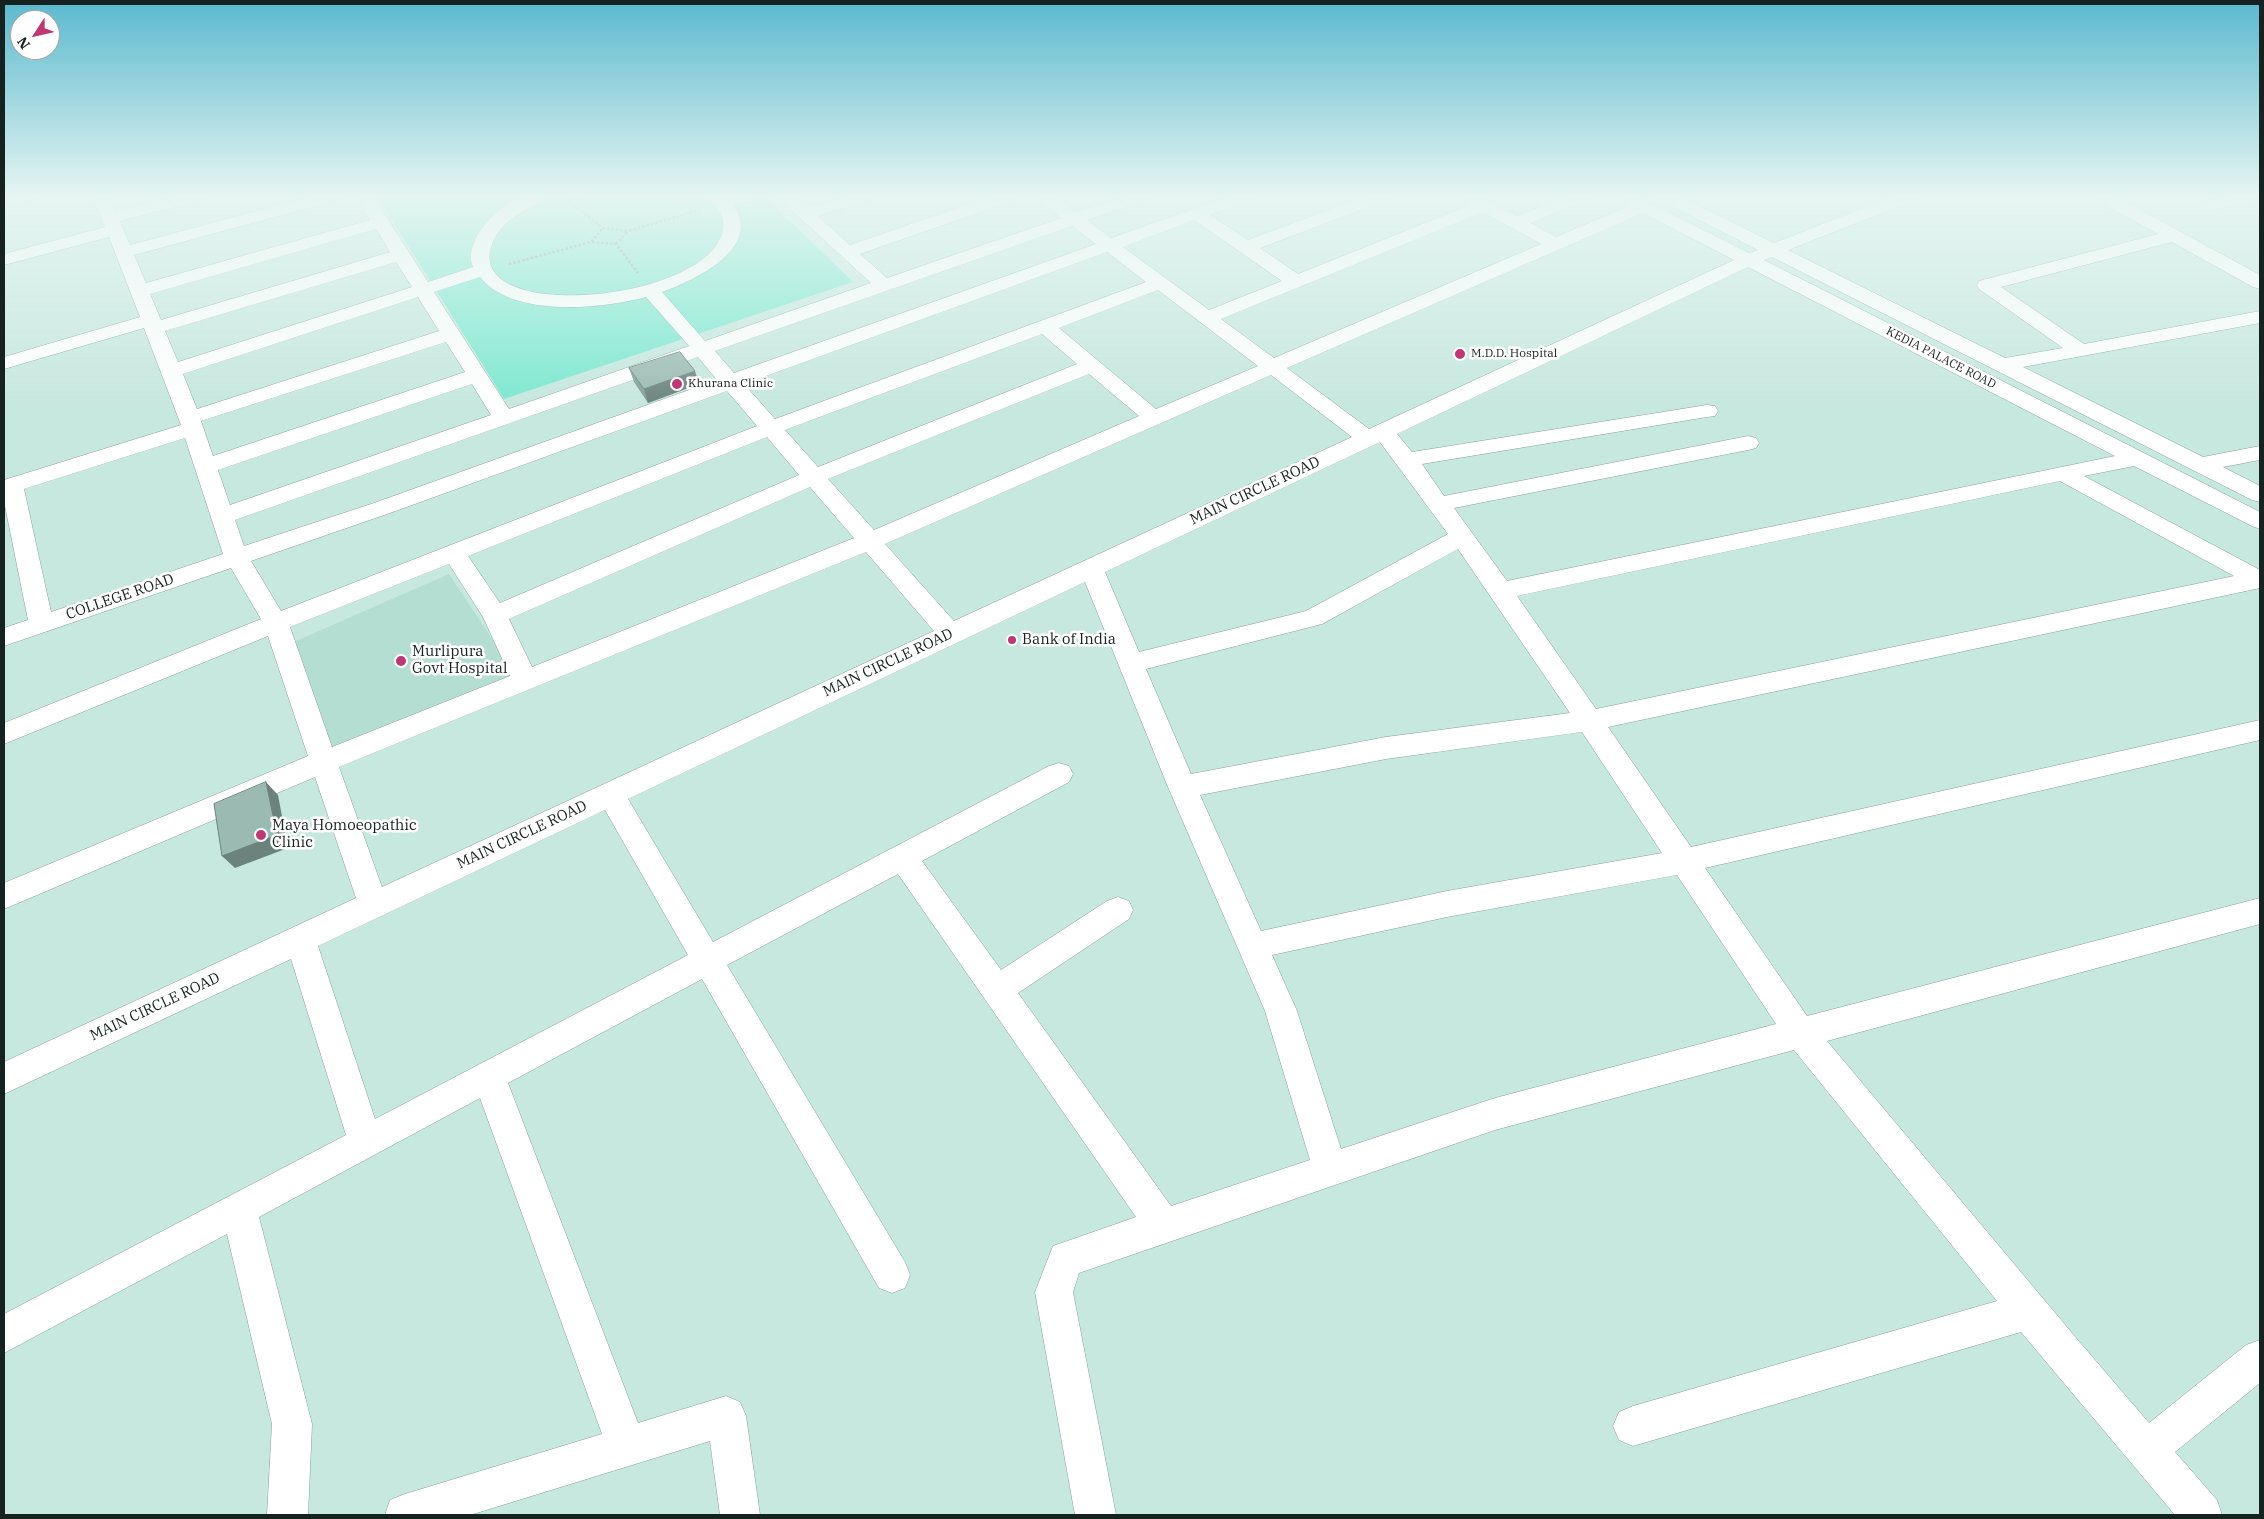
<!DOCTYPE html>
<style>
body{margin:0}
#map{position:relative;width:2264px;height:1519px;overflow:hidden;background:#c7e8df;font-family:"IBM Plex Serif",serif}
canvas{display:block}
.frame{position:absolute;inset:0;border:5px solid #16221f;pointer-events:none}
.north{position:absolute;left:10px;top:10px;width:50px;height:50px;box-sizing:border-box;background:#fff;border:1px solid #a2a7a5;border-radius:50%;rotate:235deg;font-size:14px;font-weight:700;line-height:20px;text-align:center;color:#16221f}
.north::after{content:'';display:block;margin:auto;width:18px;height:22px;background:#bf3775;clip-path:polygon(50% 0,100% 100%,50% 72%,0 100%)}
</style>
<div id="map">
<canvas width="2264" height="1519"></canvas>
<div class="frame"></div>
<div class="north">N</div>
</div>
<script>
const context = document.querySelector('canvas').getContext('2d');
context.lineJoin = 'round';
function fillPath(path, color) {
  context.fillStyle = color;
  context.fill(path, 'evenodd');
}
function trace(path, color, width, dash) {
  context.strokeStyle = color;
  context.lineWidth = width;
  context.lineCap = dash ? 'butt' : 'round';
  context.setLineDash(dash || []);
  context.stroke(path);
}
function drawText(font, color, halo, rows, align = 'center') {
  context.font = font + ' "IBM Plex Serif",serif';
  context.lineWidth = 5;
  context.setLineDash([]);
  context.textBaseline = 'middle';
  context.strokeStyle = halo;
  context.fillStyle = color;
  for (const [text, x, y, turn = 0] of rows) {
    context.save();
    context.translate(x, y);
    context.rotate((+turn || 0) * Math.PI / 180);
    context.textAlign = isNaN(turn) ? turn : align;
    if (halo) context.strokeText(text, 0, 0);
    context.fillText(text, 0, 0);
    context.restore();
  }
}
const built = new Path2D(`
 M 449,574 L 518,678 L 326,760 L 289,644 Z`);
const green = new Path2D(`
 M 377,196 L 764,196 L 853,282 L 504,399 Z`);
const path = new Path2D(`
 M 677,196 L 695,204
 M 567,200 L 603,228 L 628,231 L 700,210
 M 562,203 L 585,196
 M 592,242 L 616,244 L 638,273
 M 616,244 L 628,231
 M 509,264 L 591,242 L 603,228`);
const minor = new Path2D(`
 M 38,196 L 35,200 L 4,207 L 4,197 Z
 M 92,196 L 110,196 L 116,211 L 175,196 L 205,196 L 202,200 L 120,221 L 130,245 L 312,196 L 341,196 L 338,200 L 134,255 L 146,283 L 370,220 L 355,196 L 373,196 L 428,282 L 473,267 C 462,240 501,201 526,196 C 533,194 542,196 550,196 L 547,200 C 525,209 498,222 491,247 C 467,328 733,299 723,220 C 721,208 712,205 706,196 L 755,196 L 752,200 L 734,206 C 763,249 693,281 662,292 L 705,341 L 871,283 L 776,196 L 795,196 L 808,207 L 845,196 L 872,196 L 869,200 L 818,216 L 850,245 L 992,196 L 1018,196 L 1015,200 L 860,254 L 887,278 L 1061,218 L 1034,196 L 1054,196 L 1076,212 L 1123,196 L 1149,196 L 1146,200 L 1087,220 L 1111,238 L 1229,196 L 1254,196 L 1251,200 L 1210,215 L 1248,240 L 1365,196 L 1390,196 L 1387,200 L 1260,248 L 1298,274 L 1470,205 L 1463,201 L 1461,196 L 1480,196 L 1517,216 L 1566,196 L 1590,196 L 1587,200 L 1531,223 L 1556,237 L 1629,206 L 1618,198 L 1620,196 L 1636,196 L 1749,253 L 1758,250 L 1660,200 L 1657,196 L 1679,196 L 1774,243 L 1894,196 L 1918,196 L 1915,200 L 1788,250 L 2005,358 L 2063,348 L 1979,289 L 1977,285 L 1979,281 L 2158,234 L 2096,200 L 2093,196 L 2115,196 L 2260,275 L 2260,289 L 2253,287 L 2172,242 L 2001,287 L 2084,344 L 2260,311 L 2260,323 L 2023,367 L 2203,457 L 2260,446 L 2260,460 L 2223,467 L 2260,486 L 2260,502 L 2252,500 L 1772,257 L 1764,260 L 2260,512 L 2260,529 L 2252,526 L 2134,466 L 2084,476 L 2260,570 L 2260,588 L 1608,727 L 1691,847 L 2260,720 L 2260,740 L 1705,868 L 1807,1016 L 2260,898 L 2260,924 L 1827,1041 L 2077,1339 L 2149,1423 L 2246,1345 L 2260,1340 L 2260,1383 L 2175,1452 L 2217,1500 L 2222,1515 L 2175,1515 L 2021,1332 L 1633,1446 L 1619,1440 L 1613,1426 L 1619,1412 L 1633,1406 L 1997,1301 L 1794,1050 L 1495,1130 L 1079,1273 L 1073,1292 L 1116,1515 L 1075,1515 L 1035,1292 L 1053,1246 L 1136,1217 L 898,874 L 727,965 L 905,1262 L 910,1275 L 905,1288 L 892,1293 L 879,1288 L 702,979 L 508,1083 L 638,1423 L 726,1396 L 740,1402 L 746,1416 L 760,1515 L 720,1515 L 710,1441 L 470,1515 L 385,1515 L 390,1500 L 405,1494 L 602,1434 L 480,1098 L 259,1217 L 312,1424 L 308,1515 L 267,1515 L 272,1424 L 227,1234 L 4,1353 L 4,1314 L 346,1135 L 291,959 L 4,1094 L 4,1062 L 356,898 L 315,777 L 4,909 L 4,883 L 308,756 L 268,636 L 4,744 L 4,723 L 261,619 L 231,568 L 4,646 L 4,628 L 28,620 L 4,501 L 4,480 L 181,425 L 144,328 L 4,369 L 4,357 L 140,317 L 109,237 L 4,265 L 4,254 L 105,227 ZM 1483,212 L 1541,244 L 1274,358 L 1221,319 ZM 1643,213 L 1734,260 L 1369,429 L 1287,368 ZM 1194,220 L 1282,281 L 1209,310 L 1123,247 ZM 1072,226 L 1096,244 L 734,373 L 715,351 ZM 376,229 L 390,252 L 161,320 L 150,294 ZM 1107,252 L 1146,282 L 775,419 L 744,384 ZM 396,262 L 412,287 L 178,362 L 165,331 ZM 1748,267 L 2115,456 L 1507,581 L 1454,508 L 1748,450 L 1756,448 L 1759,443 L 1756,438 L 1748,436 L 1444,496 L 1422,464 L 1707,417 L 1715,416 L 1718,411 L 1715,406 L 1707,405 L 1412,452 L 1397,434 ZM 480,277 C 512,318 602,309 646,297 L 689,346 L 509,409 L 434,292 ZM 1158,290 L 1258,366 L 1156,409 L 1059,328 ZM 418,297 L 439,331 L 197,409 L 183,374 ZM 1042,334 L 1077,364 L 818,467 L 785,430 ZM 446,342 L 465,372 L 213,456 L 201,421 ZM 698,357 L 717,380 L 374,503 L 244,546 L 235,520 ZM 1089,374 L 1139,416 L 874,530 L 828,479 ZM 1271,375 L 1352,437 L 954,621 L 885,544 ZM 472,384 L 491,415 L 230,505 L 218,470 ZM 727,391 L 757,426 L 281,611 L 251,561 L 390,513 ZM 767,437 L 799,475 L 500,603 L 468,556 ZM 185,438 L 223,554 L 51,612 L 24,489 ZM 1380,442 L 1448,534 L 1306,611 L 1139,652 L 1105,572 ZM 2060,481 L 2234,576 L 1596,709 L 1517,596 ZM 810,487 L 854,538 L 532,667 L 509,619 ZM 1458,549 L 1570,713 L 1386,737 L 1191,774 L 1146,669 L 1322,624 ZM 866,552 L 934,631 L 382,887 L 339,767 ZM 449,564 L 483,617 L 510,676 L 332,747 L 290,627 ZM 1085,582 L 1168,787 L 1265,1011 L 1310,1160 L 1171,1206 L 1018,993 L 1129,919 L 1133,910 L 1129,901 L 1118,897 L 1107,901 L 1001,970 L 922,861 L 1069,782 L 1073,774 L 1069,766 L 1059,763 L 1049,766 L 713,942 L 628,799 ZM 1582,732 L 1662,853 L 1447,891 L 1261,931 L 1200,795 L 1386,759 ZM 605,810 L 688,955 L 375,1119 L 318,946 ZM 1677,875 L 1776,1024 L 1495,1098 L 1341,1149 L 1297,1011 L 1272,955 L 1447,917 Z
 M 2230,196 L 2260,196 L 2258,200 L 2213,210 L 2207,209 L 2204,205 L 2207,201 Z`);
const wall = new Path2D(`
 M 629,368 L 699,384 L 648,403 L 634,382 Z`);
const shadedWall = new Path2D(`
 M 695,371 L 699,384 L 648,403 L 644,389 Z
 M 266,782 L 278,795 L 288,848 L 235,868 L 222,856 Z`);
const building = new Path2D(`
 M 680,352 L 695,371 L 644,389 L 629,368 Z
 M 266,782 L 277,835 L 222,856 L 214,804 Z`);
const markers = [
 [1460,354,6,"#bf3775"],
 [677,384,6,"#bf3775"],
 [1012,640,5,"#bf3775"],
 [401,661,6,"#bf3775"],
 [261,835,6,"#bf3775"]
];
const farPoinames = [
 ["M.D.D. Hospital",1471,354],
 ["Khurana Clinic",688,384]
];
const farStreetnames = [
 ["KEDIA PALACE ROAD",1941,358,27]
];
const streetNames = [
 ["MAIN CIRCLE ROAD",1255,491,-25],
 ["COLLEGE ROAD",120,597,-19],
 ["MAIN CIRCLE ROAD",888,663,-25],
 ["MAIN CIRCLE ROAD",522,835,-25],
 ["MAIN CIRCLE ROAD",155,1007,-25]
];
const poiNames = [
 ["Bank of India",1022,640],
 ["Murlipura",412,652],
 ["Govt Hospital",412,669],
 ["Maya Homoeopathic",272,826],
 ["Clinic",272,843]
];
fillPath(built, '#b5ded3');
fillPath(green, '#7be8cf');
trace(minor, '#84a29a', 1);
trace(path, '#87a099', 2.5, [2.5, 2]);
fillPath(minor, '#fff');
fillPath(wall, '#85a099');
fillPath(shadedWall, '#6c827d');
fillPath(building, '#9bbab2');
trace(building, '#6c827d', 1);
const sky = context.createLinearGradient(0, 0, 0, 409);
sky.addColorStop(0, '#5ab9ce');
sky.addColorStop(0.48, '#e6f5f1');
sky.addColorStop(1, '#e6f5f100');
context.fillStyle = sky;
context.fillRect(0, 0, 2264, 409);
for (const [x, y, r, color] of markers) {
  const dot = new Path2D();
  dot.arc(x, y, r, 0, 2 * Math.PI);
  context.fillStyle = color;
  context.fill(dot);
  trace(dot, '#fff', 2);
}
drawText('12px', '#16221f', '#fff', farPoinames, 'left');
drawText('12px', '#16221f', '#fff', farStreetnames);
drawText('15px', '#16221f', '#fff', streetNames);
drawText('15px', '#16221f', '#fff', poiNames, 'left');
</script>
